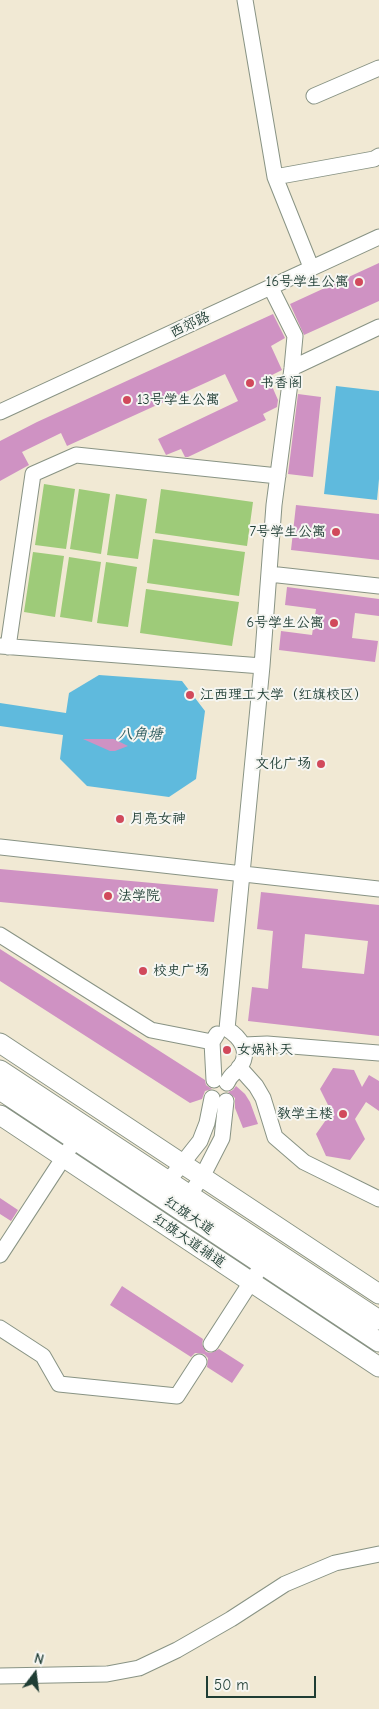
<!DOCTYPE html>
<meta charset="utf-8">
<style>
body{margin:0}
#map{position:relative;width:379px;height:1709px;overflow:hidden;background:#f1e9d4;font-family:"Comic Neue",sans-serif}
canvas{display:block}
.north{position:absolute;left:10px;top:1649px;width:50px;height:50px;-webkit-text-stroke:4px #f6f6f2;paint-order:stroke;rotate:15deg;font-size:14px;font-weight:700;line-height:20px;text-align:center;color:#1f3d34}
.north::after{content:'';display:block;margin:auto;width:18px;height:22px;background:#1f3d34;clip-path:polygon(50% 0,100% 100%,50% 72%,0 100%)}
.scale{position:absolute;left:206px;top:1676px;width:110px;height:22px;box-sizing:border-box;border:2px solid #1f3d34;border-top:0;padding-left:6px;font-size:15px;line-height:18px;white-space:nowrap;color:#1f3d34;-webkit-text-stroke:4px #f6f6f2;paint-order:stroke}
</style>
<div id="map">
<canvas width="379" height="1709"></canvas>
<div class="north">N</div>
<div class="scale">50 m</div>
</div>
<script>
const context = document.querySelector('canvas').getContext('2d');
context.lineJoin = 'round';
function fillPath(path, color) {
  context.fillStyle = color;
  context.fill(path, 'evenodd');
}
function trace(path, color, width, dash) {
  context.strokeStyle = color;
  context.lineWidth = width;
  context.lineCap = dash ? 'butt' : 'round';
  context.setLineDash(dash || []);
  context.stroke(path);
}
function drawText(font, color, halo, rows, align = 'center') {
  context.font = font + ' "Comic Neue","LXGW WenKai TC",sans-serif';
  context.lineWidth = 4;
  context.setLineDash([]);
  context.textBaseline = 'middle';
  context.strokeStyle = halo;
  context.fillStyle = color;
  for (const [text, x, y, turn = 0] of rows) {
    context.save();
    context.translate(x, y);
    context.rotate((+turn || 0) * Math.PI / 180);
    context.textAlign = isNaN(turn) ? turn : align;
    if (halo) context.strokeText(text, 0, 0);
    context.fillText(text, 0, 0);
    context.restore();
  }
}
const green = new Path2D(`
 M 44,484 L 75,489 L 66,549 L 35,545 Z
 M 79,489 L 110,494 L 101,554 L 70,549 Z
 M 161,489 L 253,502 L 247,546 L 155,533 Z
 M 116,494 L 147,499 L 138,559 L 107,555 Z
 M 153,539 L 245,552 L 239,596 L 147,583 Z
 M 33,552 L 64,556 L 55,617 L 24,612 Z
 M 69,557 L 101,562 L 92,622 L 60,617 Z
 M 106,562 L 137,567 L 128,627 L 97,623 Z
 M 146,589 L 239,602 L 232,646 L 140,633 Z`);
const water = new Path2D(`
 M 336,386 L 379,391 L 379,479 L 377,500 L 324,494 Z
 M 99,675 L 182,681 L 205,711 L 196,779 L 169,797 L 87,786 L 60,759 L 63,735 L 0,726 L 0,703 L 66,713 L 69,693 Z`);
const building = new Path2D(`
 M 379,263 L 379,301 L 304,335 L 290,304 Z
 M 273,314 L 285,338 L 271,346 L 282,370 L 268,377 L 278,400 L 277,407 L 263,414 L 266,420 L 188,457 L 185,457 L 181,449 L 166,455 L 158,439 L 238,401 L 225,374 L 67,446 L 61,433 L 22,452 L 29,465 L 0,481 L 0,441 L 37,422 Z
 M 298,394 L 321,397 L 313,477 L 288,474 Z
 M 296,505 L 379,514 L 379,560 L 291,550 Z
 M 287,587 L 379,599 L 379,616 L 355,613 L 352,638 L 378,641 L 375,662 L 279,650 L 281,631 L 312,635 L 316,609 L 285,605 Z
 M 83,739 L 114,739 L 128,746 L 115,751 L 110,751 Z
 M 0,869 L 218,889 L 214,922 L 0,902 Z
 M 261,892 L 379,905 L 379,1036 L 248,1021 L 252,987 L 268,989 L 273,931 L 257,929 ZM 305,934 L 368,941 L 364,974 L 302,968 Z
 M 0,949 L 205,1080 L 206,1085 L 212,1089 L 205,1091 L 202,1099 L 190,1103 L 0,981 Z
 M 333,1068 L 354,1070 L 362,1087 L 369,1075 L 379,1081 L 379,1111 L 366,1102 L 355,1119 L 365,1139 L 350,1160 L 326,1156 L 316,1134 L 328,1117 L 329,1107 L 320,1089 Z
 M 236,1086 L 245,1094 L 250,1102 L 258,1124 L 243,1128 L 235,1108 L 235,1098 L 228,1092 L 233,1090 Z
 M 0,1198 L 18,1210 L 11,1221 L 0,1214 Z
 M 122,1286 L 203,1339 L 202,1344 L 206,1352 L 211,1353 L 219,1349 L 244,1365 L 232,1383 L 207,1367 L 208,1358 L 204,1354 L 195,1353 L 191,1357 L 110,1305 Z`);
const minor = new Path2D(`
 M 245,0 L 275,177 L 311,267
 M 314,96 L 379,68
 M 275,177 L 374,159 L 379,156
 M 292,368 L 379,327
 M 0,412 L 379,237
 M 269,574 L 379,586
 M 0,646 L 262,666
 M 8,647 L 33,474 L 76,455 L 278,476
 M 0,847 L 379,889
 M 0,935 L 151,1030 L 212,1042
 M 227,1029 L 262,666 L 274,505 L 292,368 L 295,336 L 271,288
 M 227,1029 C 240,1037 251,1051 240,1067 C 235,1074 231,1073 227,1083
 M 244,1045 L 267,1044 L 379,1053
 M 239,1067 L 256,1086 L 263,1098 L 275,1137 L 304,1162 L 379,1199
 M 214,1080 L 212,1042 L 217,1034
 M 162,1189 L 200,1141 L 207,1123 L 212,1098
 M 183,1204 L 202,1177 L 222,1138 L 226,1101
 M 0,1255 L 75,1140
 M 0,1328 L 43,1356 L 59,1384 L 177,1396 L 199,1362
 M 211,1344 L 262,1265
 M 0,1676 L 107,1674 L 139,1668 L 177,1650 L 231,1619 L 285,1584 L 335,1563 L 379,1554`);
const major = new Path2D(`
 M 0,1043 L 379,1294
 M 0,1070 L 379,1320
 M 0,1090 L 379,1342
 M 0,1115 L 379,1367`);
const markers = [
 [359,282,5,"#d1495b"],
 [250,383,5,"#d1495b"],
 [127,400,5,"#d1495b"],
 [336,532,5,"#d1495b"],
 [334,623,5,"#d1495b"],
 [190,695,5,"#d1495b"],
 [321,764,5,"#d1495b"],
 [120,819,5,"#d1495b"],
 [108,896,5,"#d1495b"],
 [143,971,5,"#d1495b"],
 [227,1050,5,"#d1495b"],
 [343,1114,5,"#d1495b"]
];
const poiNames = [
 ["16号学生公寓",349,282,"right"],
 ["书香阁",260,383],
 ["13号学生公寓",137,400],
 ["7号学生公寓",326,532,"right"],
 ["6号学生公寓",324,623,"right"],
 ["江西理工大学（红旗校区）",200,695],
 ["文化广场",311,764,"right"],
 ["月亮女神",130,819],
 ["法学院",118,896],
 ["校史广场",153,971],
 ["女娲补天",237,1050],
 ["教学主楼",333,1114,"right"]
];
const streetNames = [
 ["西郊路",190,325,-25],
 ["红旗大道",189,1216,34],
 ["红旗大道辅道",189,1241,34]
];
const waterNames = [
 ["八角塘",140,735]
];
fillPath(green, '#9ecb79');
fillPath(water, '#5fbadd');
fillPath(building, '#cf92c3');
trace(minor, '#889384', 17);
trace(major, '#889384', 21);
trace(minor, '#fff', 15);
trace(major, '#fff', 19);
for (const [x, y, r, color] of markers) {
  const dot = new Path2D();
  dot.arc(x, y, r, 0, 2 * Math.PI);
  context.fillStyle = color;
  context.fill(dot);
  trace(dot, '#f6f6f2', 2);
}
drawText('14px', '#1f3d34', '#f6f6f2', poiNames, 'left');
drawText('14px', '#1f3d34', '#f6f6f2', streetNames);
drawText('italic 15px', '#2f5c5e', '#f6f6f2', waterNames);
</script>
